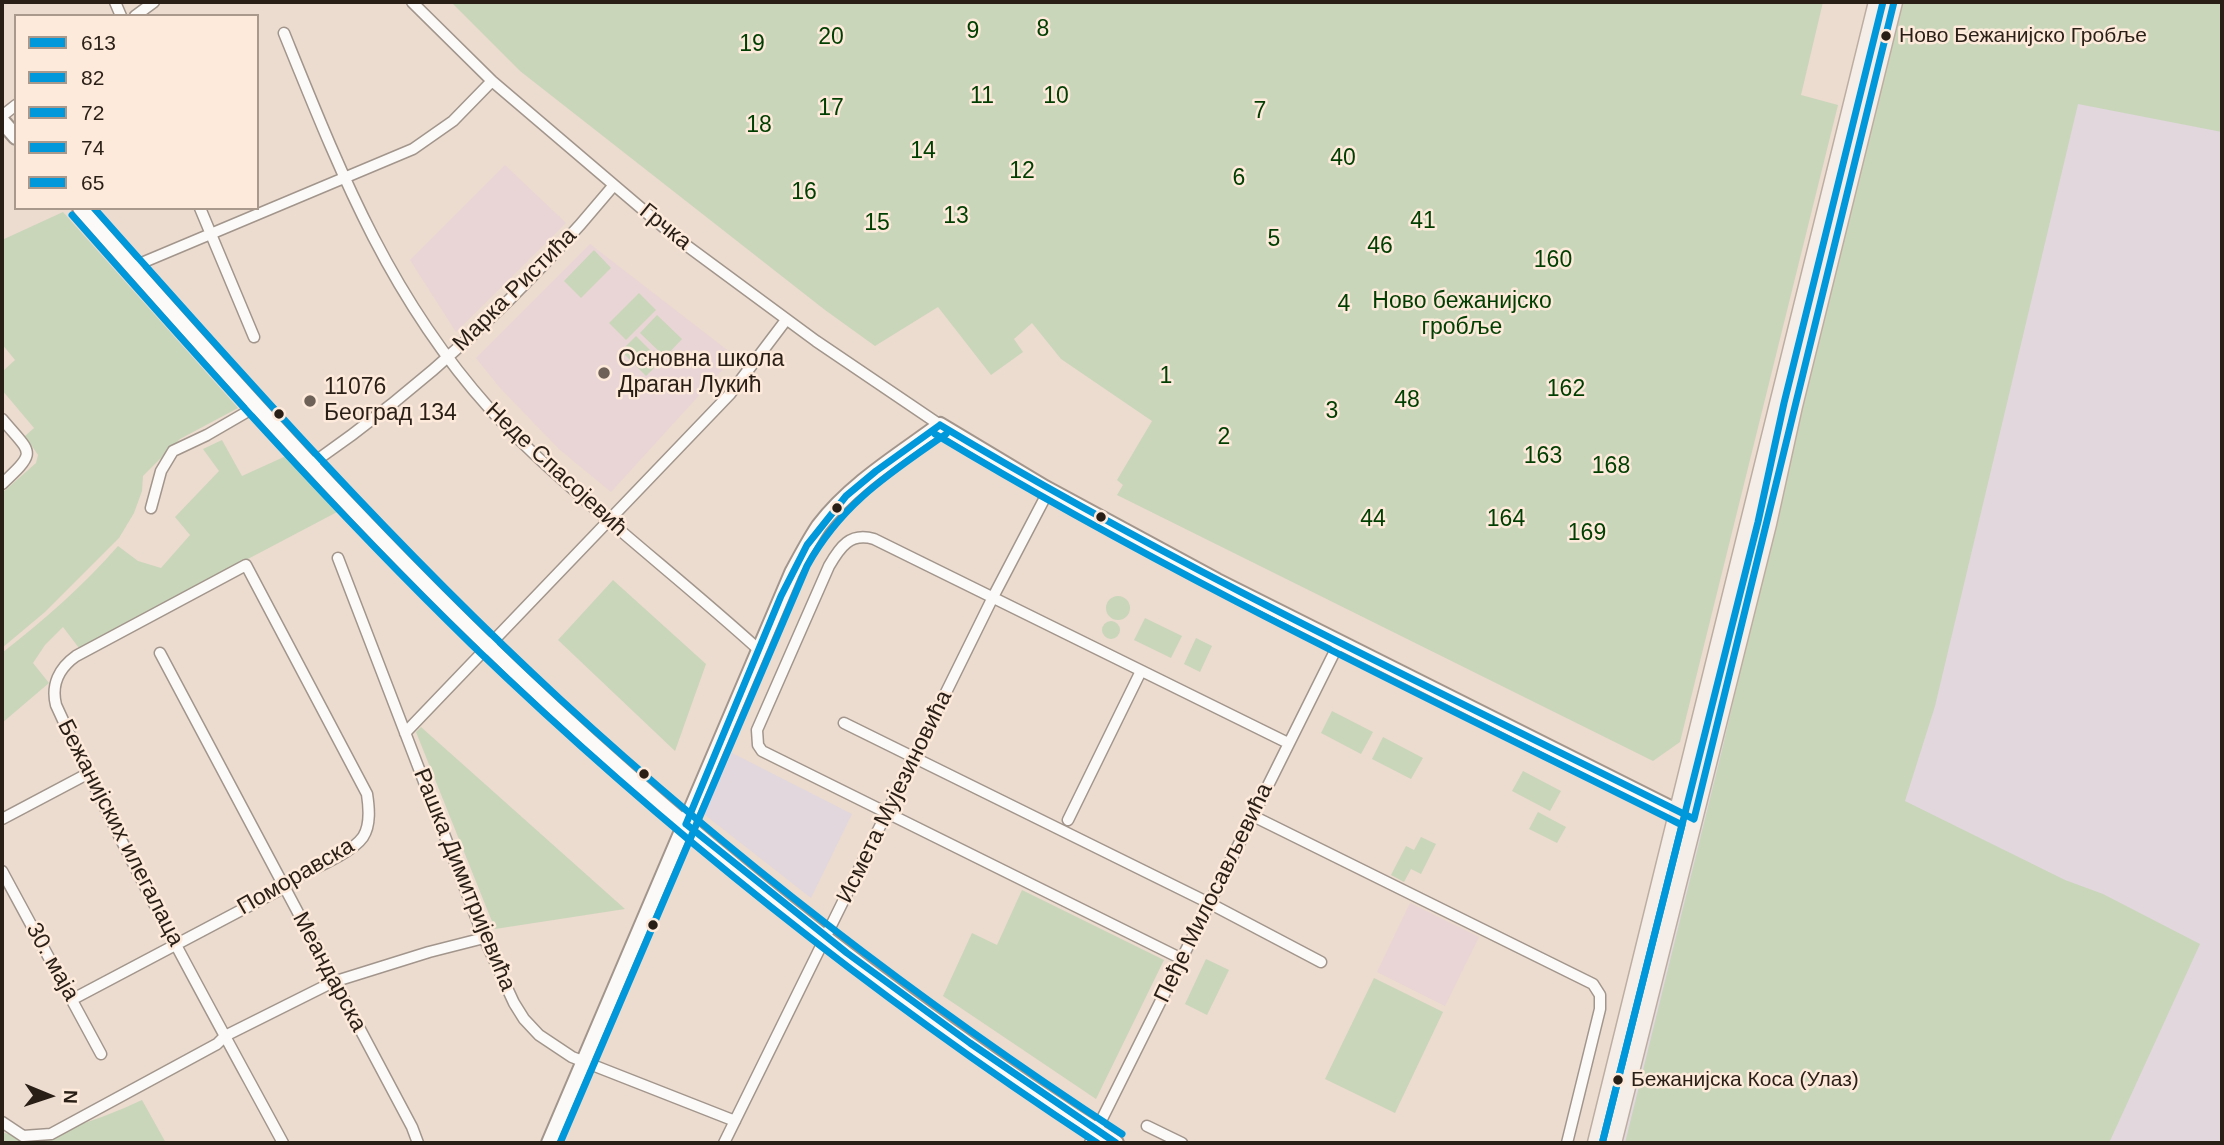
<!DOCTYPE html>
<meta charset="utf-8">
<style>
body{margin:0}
#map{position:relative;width:2224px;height:1145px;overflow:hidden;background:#ecdbcf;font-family:Helvetica,sans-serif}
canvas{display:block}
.frame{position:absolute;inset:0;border:4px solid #2a1f16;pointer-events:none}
.legend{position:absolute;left:14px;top:14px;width:245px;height:196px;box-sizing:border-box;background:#fdeadb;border:2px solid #a9998c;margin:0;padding:9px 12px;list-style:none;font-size:21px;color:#2a1f16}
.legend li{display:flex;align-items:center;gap:14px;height:35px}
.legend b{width:35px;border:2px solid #a9998c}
.north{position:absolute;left:14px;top:1061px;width:70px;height:70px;-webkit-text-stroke:5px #fdeadb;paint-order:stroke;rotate:92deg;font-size:19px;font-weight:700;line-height:28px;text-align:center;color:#2a1f16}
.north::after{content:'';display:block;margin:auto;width:24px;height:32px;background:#2a1f16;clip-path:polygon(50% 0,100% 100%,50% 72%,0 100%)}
</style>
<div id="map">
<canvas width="2224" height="1145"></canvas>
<div class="frame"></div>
<ul class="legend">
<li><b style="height:9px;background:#0098da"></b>613</li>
<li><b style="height:9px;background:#0098da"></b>82</li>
<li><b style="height:9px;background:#0098da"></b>72</li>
<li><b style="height:9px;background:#0098da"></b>74</li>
<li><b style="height:9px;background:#0098da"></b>65</li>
</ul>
<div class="north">N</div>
</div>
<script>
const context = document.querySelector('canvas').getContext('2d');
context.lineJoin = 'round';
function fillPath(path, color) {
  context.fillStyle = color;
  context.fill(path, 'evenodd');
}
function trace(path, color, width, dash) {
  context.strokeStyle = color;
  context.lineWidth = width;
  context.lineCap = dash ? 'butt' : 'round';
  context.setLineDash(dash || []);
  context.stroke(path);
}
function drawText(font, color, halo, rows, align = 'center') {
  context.font = font + ' Helvetica,sans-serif';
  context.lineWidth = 5;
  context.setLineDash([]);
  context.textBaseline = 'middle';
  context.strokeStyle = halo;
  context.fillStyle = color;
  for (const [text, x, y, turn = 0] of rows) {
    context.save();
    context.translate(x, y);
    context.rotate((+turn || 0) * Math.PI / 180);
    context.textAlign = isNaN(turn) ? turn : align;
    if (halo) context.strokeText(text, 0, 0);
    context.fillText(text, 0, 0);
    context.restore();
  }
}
const commercial = new Path2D(`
 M 2222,2 L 2222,1143 L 1621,1143 L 1700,821 L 1873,147 Z
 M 732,753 L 852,814 L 811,898 L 705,815 L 705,810 Z`);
const education = new Path2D(`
 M 505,165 L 566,223 L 456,332 L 410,260 Z
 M 590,244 L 735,356 L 611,492 L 559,449 L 501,389 L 476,358 Z
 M 1410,903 L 1479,937 L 1445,1006 L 1377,972 Z`);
const green = new Path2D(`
 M 451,2 L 1823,2 L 1801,95 L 1838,105 L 1680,742 L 1653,761 L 1117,495 L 1123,485 L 1117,480 L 1152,421 L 1061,359 L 1032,323 L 1014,339 L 1023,352 L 991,375 L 938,307 L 875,346 L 825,310 L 520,71 Z
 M 1896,2 L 2222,2 L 2222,132 L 2078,104 L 1935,706 L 1905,801 L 2065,880 L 2103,894 L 2200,944 L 2109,1143 L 1625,1143 L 1722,750 Z
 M 63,212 L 238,408 L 180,439 L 143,476 L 142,491 L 134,513 L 119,538 L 45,612 L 2,648 L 2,493 L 36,463 L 38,455 L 25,436 L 34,428 L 2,390 L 2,372 L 15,360 L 2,344 L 2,240 Z
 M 594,250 L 611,268 L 581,298 L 564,281 Z
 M 639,293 L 656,310 L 626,340 L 609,323 Z
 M 657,315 L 682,339 L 665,357 L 640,333 Z
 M 636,336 L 661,361 L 646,376 L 621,351 Z
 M 222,440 L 242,476 L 286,456 L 339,511 L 79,648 L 63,627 L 45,645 L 33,663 L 49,683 L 2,723 L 2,653 C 44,620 83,586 118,546 L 138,561 L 161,568 L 190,535 L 175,517 L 219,471 L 203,449 Z
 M 613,580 L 706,664 L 675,751 L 558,640 Z
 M1106 608a12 12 0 1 1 24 0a12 12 0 1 1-24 0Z
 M 1145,618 L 1182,636 L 1171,658 L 1134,640 Z
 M1102 630a9 9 0 1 1 18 0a9 9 0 1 1-18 0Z
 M 1196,638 L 1212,646 L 1200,672 L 1184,664 Z
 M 1332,711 L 1373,732 L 1361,754 L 1321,733 Z
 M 421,727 L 625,909 L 495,929 L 416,732 Z
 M 1383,737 L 1423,758 L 1411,779 L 1372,759 Z
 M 1523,771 L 1561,791 L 1550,811 L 1512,791 Z
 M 1538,812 L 1566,827 L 1557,843 L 1529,829 Z
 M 1421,837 L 1436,844 L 1421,874 L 1411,869 L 1404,882 L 1391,875 L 1406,846 L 1414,850 Z
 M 1022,890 L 1164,960 L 1096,1099 L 943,996 L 972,933 L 997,945 Z
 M 1206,959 L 1229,970 L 1207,1015 L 1185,1004 Z
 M 1374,978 L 1443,1012 L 1395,1113 L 1325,1079 Z
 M 142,1100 L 166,1143 L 2,1143 L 2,1132 C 36,1145 108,1116 142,1100 Z`);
const street = new Path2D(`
 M 115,2 L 121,16
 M 412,2 L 492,81 L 675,237 L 816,341 L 940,425
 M 135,16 L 154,2
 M 284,33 C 340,171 388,295 489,408 C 521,444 557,475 593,507 C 648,555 704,600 758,649
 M 2,116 L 16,105
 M 200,208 L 254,337
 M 132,267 L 413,149 L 453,121 L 492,81
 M 2,419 C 32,455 38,450 2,484
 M 310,465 C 424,386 526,292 614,185
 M 151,508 L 161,471 L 173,451 L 207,435 L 257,406
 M 338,558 L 484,938 L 514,1003 L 524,1019 L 539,1035 L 572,1057 L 735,1121
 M 160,653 L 412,1127 L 418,1143
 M 844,723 L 1209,903 L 1321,962
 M 405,733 L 730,394 L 786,320
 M 1253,816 L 1593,984 L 1600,995 L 1600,1009 L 1567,1143
 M 2,819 L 89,773
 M 1068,820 L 1141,671
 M 2,871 L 101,1054
 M 1182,959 L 762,751 L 758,745 L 757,730 L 829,566 C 840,547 850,532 874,539 L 1288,743
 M 73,999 L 283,888 L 291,880 C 310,870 351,854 363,837 C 371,825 369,807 367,794 L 246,565 L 76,656 C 59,668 51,685 56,705 C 124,854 205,999 283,1143
 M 2,1122 L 23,1136 L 51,1134 L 217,1044 L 225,1036 L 333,982 L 429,952 L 484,938
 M 1147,1126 L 1182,1143
 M 724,1143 L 993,597 L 1049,490
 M 1090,1143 L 1339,643`);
const secondary = new Path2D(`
 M 2,121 L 16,137
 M 80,208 C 209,354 338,500 478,636 C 670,823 890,999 1116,1143
 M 549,1143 L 792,573 C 800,558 809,541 819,526 C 851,484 898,456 940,425 L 1045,488 L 1217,581 L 1686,816`);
const primary = new Path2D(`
 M 1596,1143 L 1877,2
 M 1613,1143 L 1768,524 L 1794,406 L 1894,2`);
const bus1 = new Path2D(`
 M 940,425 C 1183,571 1440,692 1694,819 L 1894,2
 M 686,824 L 847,953 L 970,1043 L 1116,1143
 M 686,824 L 781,596 L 807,545 L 846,496 L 876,471 L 940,425`);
const bus2 = new Path2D(`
 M 935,434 C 1176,579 1430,699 1682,825 L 1603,1140
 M 560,1143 L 807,566 C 842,503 889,474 946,434`);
const bus3 = new Path2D(`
 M 72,215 C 201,361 331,508 471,644 C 664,830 873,996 1097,1143`);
const bus4 = new Path2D(`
 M 94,208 C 244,377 394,546 560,699 C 735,860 923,1004 1122,1134`);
const bus5 = new Path2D(`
 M 1603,1140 L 1758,522 L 1784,403 L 1883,2`);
const markers = [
 [1886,36,6,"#2a1f16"],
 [604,373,7,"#6e6157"],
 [310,401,7,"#6e6157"],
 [279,414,6,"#2a1f16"],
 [837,508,6,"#2a1f16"],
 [1101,517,6,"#2a1f16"],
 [644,774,6,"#2a1f16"],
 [653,925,6,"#2a1f16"],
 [1618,1080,6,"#2a1f16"]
];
const busNames = [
 ["Ново Бежанијско Гробље",1899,36],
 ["Бежанијска Коса (Улаз)",1631,1080]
];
const parkNames = [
 ["8",1043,30],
 ["9",973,32],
 ["20",831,38],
 ["19",752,45],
 ["11",982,97],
 ["10",1056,97],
 ["17",831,109],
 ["7",1260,112],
 ["18",759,126],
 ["14",923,152],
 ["40",1343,159],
 ["12",1022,172],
 ["6",1239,179],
 ["16",804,193],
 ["13",956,217],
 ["41",1423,222],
 ["15",877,224],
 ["5",1274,240],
 ["46",1380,247],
 ["160",1553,261],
 ["Ново бежанијско",1462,302],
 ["гробље",1462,328],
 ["4",1344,305],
 ["1",1166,377],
 ["162",1566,390],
 ["48",1407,401],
 ["3",1332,412],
 ["2",1224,438],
 ["163",1543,457],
 ["168",1611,467],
 ["44",1373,520],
 ["164",1506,520],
 ["169",1587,534]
];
const streetNames = [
 ["Грчка",665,227,39],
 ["Марка Ристића",515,290,-45],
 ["Неде Спасојевић",556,470,43],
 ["Исмета Мујезиновића",895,797,-64],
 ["Бежанијских илегалаца",120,833,63],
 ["Поморавска",296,877,-30],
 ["Рашка Димитријевића",464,880,68],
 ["Пеђе Милосављевића",1214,893,-64],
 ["30. маја",52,962,61],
 ["Меандарска",329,972,62]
];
const poiNames = [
 ["Основна школа",618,360],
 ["Драган Лукић",618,386],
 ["11076",324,388],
 ["Београд 134",324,414]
];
fillPath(commercial, '#e1d7dd');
fillPath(education, '#e9d5d5');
fillPath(green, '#c9d6ba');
trace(street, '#a2968c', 13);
trace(secondary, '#a2968c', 18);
trace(primary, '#bdada1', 19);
trace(street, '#fcfaf8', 10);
trace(secondary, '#fcfaf8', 14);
trace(primary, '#f4ede8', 16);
trace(bus1, '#0098da', 7);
trace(bus2, '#0098da', 7);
trace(bus3, '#0098da', 7);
trace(bus4, '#0098da', 7);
trace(bus5, '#0098da', 7);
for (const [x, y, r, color] of markers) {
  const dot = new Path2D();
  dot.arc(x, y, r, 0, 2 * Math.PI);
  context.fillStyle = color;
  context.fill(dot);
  trace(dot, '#fdeadb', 2.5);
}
drawText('21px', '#2a1f16', '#fdeadb', busNames, 'left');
drawText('23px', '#003e01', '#fdeadb', parkNames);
drawText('23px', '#2a1f16', '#fdeadb', streetNames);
drawText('23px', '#2a1f16', '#fdeadb', poiNames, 'left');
</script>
